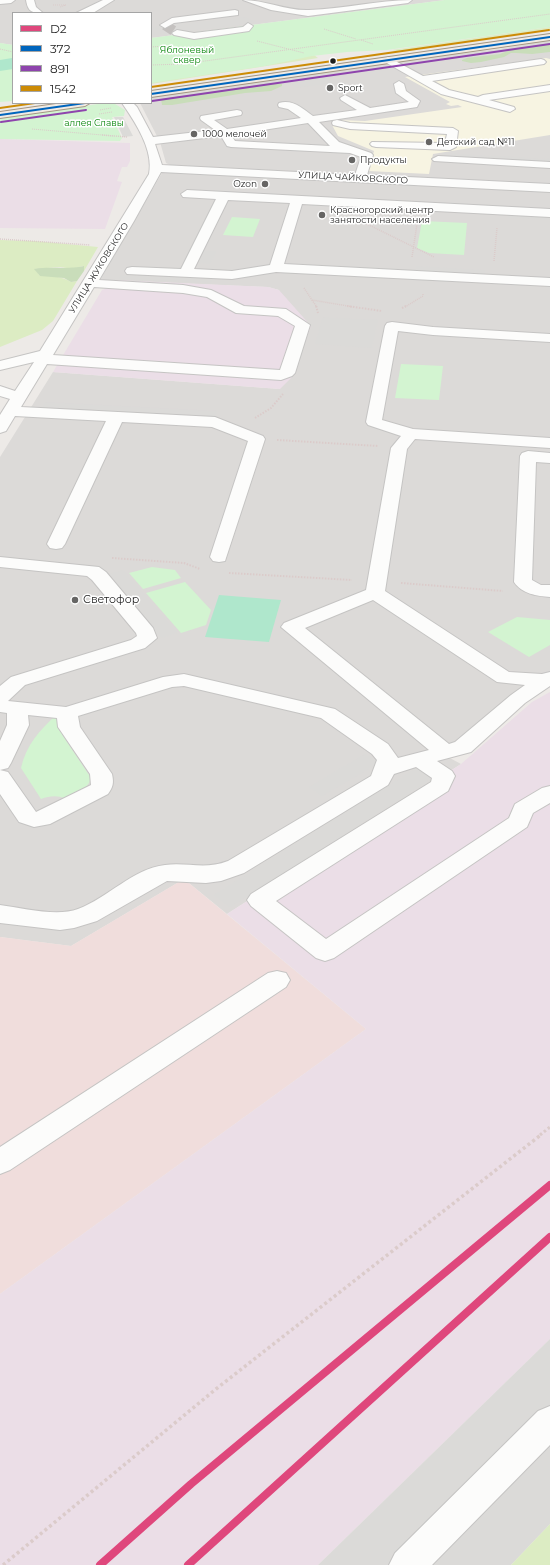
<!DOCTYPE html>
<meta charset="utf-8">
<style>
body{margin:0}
#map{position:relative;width:550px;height:1565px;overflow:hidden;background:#edeae7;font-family:Montserrat,sans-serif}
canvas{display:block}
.legend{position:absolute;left:12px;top:12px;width:140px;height:92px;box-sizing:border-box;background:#fff;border:1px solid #a5a5a5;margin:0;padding:5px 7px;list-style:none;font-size:12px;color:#1e1e1e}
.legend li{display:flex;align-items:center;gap:8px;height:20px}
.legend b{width:20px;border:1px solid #a5a5a5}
</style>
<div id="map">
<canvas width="550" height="1565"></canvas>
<ul class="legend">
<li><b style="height:5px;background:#df477c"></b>D2</li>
<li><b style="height:5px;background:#0065bd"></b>372</li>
<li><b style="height:5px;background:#8e44ad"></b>891</li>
<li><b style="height:5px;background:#cc8b06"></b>1542</li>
</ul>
</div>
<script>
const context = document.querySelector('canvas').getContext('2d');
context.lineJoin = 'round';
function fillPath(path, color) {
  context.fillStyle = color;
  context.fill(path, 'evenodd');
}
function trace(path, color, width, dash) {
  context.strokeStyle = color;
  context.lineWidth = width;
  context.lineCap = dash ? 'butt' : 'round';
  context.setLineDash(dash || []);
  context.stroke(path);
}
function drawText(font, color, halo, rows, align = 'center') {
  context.font = font + ' Montserrat,sans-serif';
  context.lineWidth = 3;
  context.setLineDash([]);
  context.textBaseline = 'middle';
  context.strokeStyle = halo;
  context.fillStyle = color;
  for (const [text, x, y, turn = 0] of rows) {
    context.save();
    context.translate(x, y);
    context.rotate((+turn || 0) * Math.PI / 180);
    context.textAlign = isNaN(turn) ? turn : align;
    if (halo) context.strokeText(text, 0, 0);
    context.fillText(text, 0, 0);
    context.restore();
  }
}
const residential = new Path2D(`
 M 0,0 L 445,0 L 151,38 L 151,13 L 13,13 L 13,45 L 0,43 Z
 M 550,40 L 550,184 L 170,165 L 166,163 L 160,142 L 140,103 L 151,103 L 151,96 L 422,58 L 500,49 Z
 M 168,171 L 550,191 L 550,683 L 448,757 L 461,764 L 227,914 L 184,879 L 71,946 L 0,937 L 0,457 L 53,372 L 280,389 L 279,290 L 268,287 L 100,280 L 162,173 Z`);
const commercial = new Path2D(`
 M 184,879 L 366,1029 L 0,1294 L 0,937 L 71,946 Z`);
const industrial = new Path2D(`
 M 0,139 L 130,143 L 130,161 L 127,167 L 122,167 L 117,181 L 122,182 L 105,229 L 0,228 Z
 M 115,280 L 268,287 L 279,290 L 311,326 L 292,377 L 280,389 L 53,372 L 102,290 L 111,287 Z
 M 550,692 L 550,1339 L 318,1565 L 0,1565 L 0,1294 L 366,1029 L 227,914 L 461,764 L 532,702 Z`);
const education = new Path2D(`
 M 546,58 L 550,59 L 550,135 L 433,154 L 429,174 L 368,171 L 374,151 L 338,136 L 332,125 L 338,120 L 365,121 L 462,107 L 458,105 L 451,106 L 446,104 L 450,102 L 405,77 Z`);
const religious = new Path2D(`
 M 245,17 L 257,23 L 151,35 L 151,27 Z
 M 322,76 L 334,83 L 297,88 L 286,81 Z
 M 114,117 L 123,117 L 133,136 L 123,137 Z
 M 443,153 L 550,159 L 550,162 L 442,157 Z
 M 508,214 L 550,217 L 550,220 L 508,218 Z
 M 205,251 L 216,251 L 210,264 L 199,263 Z
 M 417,266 L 485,270 L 485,275 L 416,272 Z
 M 120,275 L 212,279 L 211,283 L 118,279 Z
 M 323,317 L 378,320 L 372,348 L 315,344 Z
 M 46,402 L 217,411 L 215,417 L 43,407 Z
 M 123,570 L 177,633 L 162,638 L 108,574 Z
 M 365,754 L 379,763 L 322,796 L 309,787 Z
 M 418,767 L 434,777 L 230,907 L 214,895 Z
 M 550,1339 L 550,1524 L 511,1565 L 318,1565 Z`);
const grass = new Path2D(`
 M 550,27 L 550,29 L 397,51 L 392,50 Z
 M 314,55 L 318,58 L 151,84 L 151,77 Z
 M 0,240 L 35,241 L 98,247 L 84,271 L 83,266 L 72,269 L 60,267 L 35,269 L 40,276 C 52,276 61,276 71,282 L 77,281 L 53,321 L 42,330 L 0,347 Z
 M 550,1524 L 550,1565 L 511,1565 Z`);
const forest = new Path2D(`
 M 550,43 L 550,52 L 532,54 L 516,53 L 511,53 L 504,57 L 481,62 L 471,63 L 462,61 L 462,60 L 467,58 L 500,54 L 513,49 Z
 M 271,83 L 282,84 L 282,86 L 271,91 L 245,93 L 172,105 L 162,105 L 161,99 Z
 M 84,266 L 84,271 L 77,281 L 71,282 L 64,278 L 40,276 L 34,269 C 51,266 67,270 84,266 Z`);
const park = new Path2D(`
 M 445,0 L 550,0 L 550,27 L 387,50 L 347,52 L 312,56 L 265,66 L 151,83 L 151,38 Z
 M 0,43 L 13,45 L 13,101 L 0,102 Z
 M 105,103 L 115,104 L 125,110 L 124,116 L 112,117 L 122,138 L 120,141 L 0,139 L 0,118 Z
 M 232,217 L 260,219 L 253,237 L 223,235 Z
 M 422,221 L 467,223 L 464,255 L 429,253 L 417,248 Z
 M 401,364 L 443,366 L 439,400 L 395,398 Z
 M 152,567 L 175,570 L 181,578 L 143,589 L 129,573 Z
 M 185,582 L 211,610 L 206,625 L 181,633 L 146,593 Z
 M 517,617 L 550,620 L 550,645 L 529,657 L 488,632 Z
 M 56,715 L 63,736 L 91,778 C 87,791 77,794 66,799 C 57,795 50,796 41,799 L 21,768 C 26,745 40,730 56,715 Z`);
const pitch = new Path2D(`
 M 12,58 L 13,69 L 0,71 L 0,60 Z
 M 219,595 L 281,600 L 269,642 L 205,637 Z`);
const minorTunnel = new Path2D(`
 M 165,25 L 177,33`);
const pathFar4 = new Path2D(`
 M 53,5 L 66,5 L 60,7
 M 324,29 L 356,39
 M 361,40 L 373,44
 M 257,41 L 304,53
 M 151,47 L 165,46
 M 0,49 L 13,52
 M 151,65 L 183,64 L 550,14
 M 100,110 L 111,108
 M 99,114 L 112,112
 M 32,129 L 114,136`);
const pathFar3 = new Path2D(`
 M 102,135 L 127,137
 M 363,222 L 434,257
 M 0,239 L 90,245
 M 412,257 L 417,224
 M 494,261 L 497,228
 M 304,288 L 312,300 L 354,307
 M 312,300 L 317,307
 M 405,307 L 423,296 L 423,293`);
const pathFar2 = new Path2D(`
 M 316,306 L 318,313
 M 347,306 L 382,311
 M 402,308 L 406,306
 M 255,418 L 271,408 L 283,394
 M 277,440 L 378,446
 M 112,558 L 184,563 L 200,569
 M 229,573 L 352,580
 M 401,583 L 503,591`);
const pathFar1 = new Path2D(`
 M 540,1135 L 550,1127`);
const path = new Path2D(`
 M 3,1565 L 216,1389 L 542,1134`);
const minor = new Path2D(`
 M 0,0 L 15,0 L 11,3 L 0,4 Z
 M 26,0 L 34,0 L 36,7 L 43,13 C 32,13 28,12 26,0 Z
 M 103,0 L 114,0 L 93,13 L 76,13 Z
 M 243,0 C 265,0 287,11 309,10 C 344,9 377,0 412,0 L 408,3 L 308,16 L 271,10 Z
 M 235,10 L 238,11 L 238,15 L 174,23 L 165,28 L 160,25 L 172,18 Z
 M 248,23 L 253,26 L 249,31 L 194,39 L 174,35 L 172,33 L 177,30 L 194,33 L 243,27 Z
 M 388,57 L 423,76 L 541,59 L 544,60 L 546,62 L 544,64 L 432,81 L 449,90 L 478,97 L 483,95 L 550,85 L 550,91 L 489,100 L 514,107 L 515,109 L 510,112 L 441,94 L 385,62 L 383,60 Z
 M 399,81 L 404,84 L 406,91 L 420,101 L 417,107 L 319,122 L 339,142 L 371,153 L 373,155 L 367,175 L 550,184 L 550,192 L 161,172 L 134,221 L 99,280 L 183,285 L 211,290 L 244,306 L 286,309 L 310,325 L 295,373 L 292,376 L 281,380 L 47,364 L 21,407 L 215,417 L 263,436 L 265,439 L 225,561 L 219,562 L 213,561 L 210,557 L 248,441 L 212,427 L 122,422 L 65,544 L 62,548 L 56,549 L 50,548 L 47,544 L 106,421 L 15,416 L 6,431 L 0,433 L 0,415 L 10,399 L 0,396 L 0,386 L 15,391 L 34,362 L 0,370 L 0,361 L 40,351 L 149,174 C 154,150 135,122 122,103 L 133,103 L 137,107 L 153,137 L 215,130 L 201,120 L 200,118 L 201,116 L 237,110 L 241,111 L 242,113 L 241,115 L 214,120 L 227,129 L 301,118 L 288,109 L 279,107 L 278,105 L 279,103 C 293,99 303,109 313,116 L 357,110 L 341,100 L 340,98 L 345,95 L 370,108 L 409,102 L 396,93 L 394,84 ZM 308,123 L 330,146 L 235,141 L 231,135 ZM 221,136 L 227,146 L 231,147 L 350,153 L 361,157 L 355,175 L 162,165 L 155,144 ZM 94,287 L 183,293 L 207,297 L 236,313 L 278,316 L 295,326 L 280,370 L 53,355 Z
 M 337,120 L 350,123 L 453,128 L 458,131 L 456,147 L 450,150 L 376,147 L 372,146 L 370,144 L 372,142 L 445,143 L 447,134 L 350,129 L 333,125 L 332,123 L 333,121 Z
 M 438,156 L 550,162 L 550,168 L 434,161 L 432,159 Z
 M 187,190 L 550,209 L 550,217 L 302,204 L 284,264 L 550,278 L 550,286 L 276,272 L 232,279 L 127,274 L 125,271 L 127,268 L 132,267 L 181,269 L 216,199 L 183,197 L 181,194 ZM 228,200 L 290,203 L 270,265 L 232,271 L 194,269 Z
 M 392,322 L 433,327 L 550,334 L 550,342 L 433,335 L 398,331 L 382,420 L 413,429 L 550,438 L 550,448 L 415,439 L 407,449 L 385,591 L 509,672 L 542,674 L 550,672 L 550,686 L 525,703 L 471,752 L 437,761 L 452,771 L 455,776 L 448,791 L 276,901 L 326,939 L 509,818 L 515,804 L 542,788 L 550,786 L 550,803 L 533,813 L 527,827 L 334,958 L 325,961 L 316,958 L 251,906 L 247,900 L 251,894 L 431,782 L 432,778 L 416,767 L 394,774 L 388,785 L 244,873 L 221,881 L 206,883 L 167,881 L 97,921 L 74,928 L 60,930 L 0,923 L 0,905 C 23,908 57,917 78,909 C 108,898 132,869 165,865 C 187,862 205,870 228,861 L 371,776 L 377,760 L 372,754 L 321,718 L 184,686 L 172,687 L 78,716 L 80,727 L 112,774 C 114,783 113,787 108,794 L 50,824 L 34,827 L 19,822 L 0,794 L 0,770 L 8,772 L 36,812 L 91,785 L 90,774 L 58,727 L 57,718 L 28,715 L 29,725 L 11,763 L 8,768 L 0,770 L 0,741 L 7,725 L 7,713 L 0,712 L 0,686 L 11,677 L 131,640 L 137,636 L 136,633 L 92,580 L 87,576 L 0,567 L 0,557 L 99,567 L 106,572 L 153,628 L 157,638 L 145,648 L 25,685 L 8,701 L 66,707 L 163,677 L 184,674 L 335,709 L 388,744 L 398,758 L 429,750 L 281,627 L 284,623 L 366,590 L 391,448 L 401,436 L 368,425 L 366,422 L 385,326 L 387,323 ZM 373,600 L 497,682 L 525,685 L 511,695 L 455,742 L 449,744 L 305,628 Z
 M 528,451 L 550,453 L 550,463 L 536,462 L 532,580 L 541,585 L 550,585 L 550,597 C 537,596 522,594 514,582 L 520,456 L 522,453 Z
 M 277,971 L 286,973 L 290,980 L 286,987 L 10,1170 L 0,1174 L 0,1147 L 268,973 Z
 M 550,1406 L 550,1445 L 432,1565 L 389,1565 L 395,1553 L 538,1411 Z`);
const major = new Path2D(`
 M 550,34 L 550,40 L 151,97 L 151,91 Z
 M 63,103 L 90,103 L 85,106 L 0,118 L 0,112 Z`);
const bus1 = new Path2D(`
 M 151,94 L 550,37
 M 0,115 L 85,103`);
const bus2 = new Path2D(`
 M 152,101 L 550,44
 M 1,122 L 86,110`);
const bus3 = new Path2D(`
 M 151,87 L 549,30
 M 0,108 L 35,103`);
const rail1 = new Path2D(`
 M 100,1565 L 191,1484 L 550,1185
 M 188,1565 L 550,1237`);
const markers = [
 [333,61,3.5,"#1e1e1e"],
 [330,88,4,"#666564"],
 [194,134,4,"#666564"],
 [429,142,4,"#666564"],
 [352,160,4,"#666564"],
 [265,184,4,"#666564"],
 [322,215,4,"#666564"],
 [75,600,4,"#666564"]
];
const farParknames = [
 ["Яблоневый",187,50],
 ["сквер",187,60],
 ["аллея Славы",94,123]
];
const farPoinames = [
 ["Sport",338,88],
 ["1000 мелочей",202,134],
 ["Детский сад №11",437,142],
 ["Продукты",360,160],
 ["Ozon",257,184,"right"],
 ["Красногорский центр",330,210],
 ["занятости населения",330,220]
];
const farStreetnames = [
 ["УЛИЦА ЧАЙКОВСКОГО",353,178,3],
 ["УЛИЦА ЖУКОВСКОГО",99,268,-58]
];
const poiNames = [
 ["Светофор",83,600]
];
fillPath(residential, '#dcdad8');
fillPath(commercial, '#f0dddc');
fillPath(industrial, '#ebdee7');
fillPath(education, '#f7f4e2');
fillPath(religious, '#dbdad8');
fillPath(grass, '#dcecc3');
fillPath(forest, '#c9ddba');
fillPath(park, '#d3f4d1');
fillPath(pitch, '#afe7cc');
trace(minorTunnel, '#c4c1bf', 10, [10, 5]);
trace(minor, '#c5c4c3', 2);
trace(major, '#a39683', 2);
trace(pathFar4, '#dbcbca', 1, [1, 1]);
trace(pathFar3, '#dbcbca', 1.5, [1, 1]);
trace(pathFar2, '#dbcbca', 2, [1.5, 1.5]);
trace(pathFar1, '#dbcbca', 3, [2.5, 2.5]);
trace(path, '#dbcbca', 3.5, [3, 3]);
fillPath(minor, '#fcfcfb');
fillPath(major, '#f1ebe4');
trace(bus1, '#0065bd', 2);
trace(bus2, '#8e44ad', 2);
trace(bus3, '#cc8b06', 2);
trace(rail1, '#df477c', 8);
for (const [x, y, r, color] of markers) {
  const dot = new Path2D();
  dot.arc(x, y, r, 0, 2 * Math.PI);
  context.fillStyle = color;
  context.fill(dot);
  trace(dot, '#fff', 1.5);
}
drawText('9px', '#058407', '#fff', farParknames);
drawText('9px', '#1e1e1e', '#fff', farPoinames, 'left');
drawText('9px', '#1e1e1e', '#fff', farStreetnames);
drawText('11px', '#1e1e1e', '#fff', poiNames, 'left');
</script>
